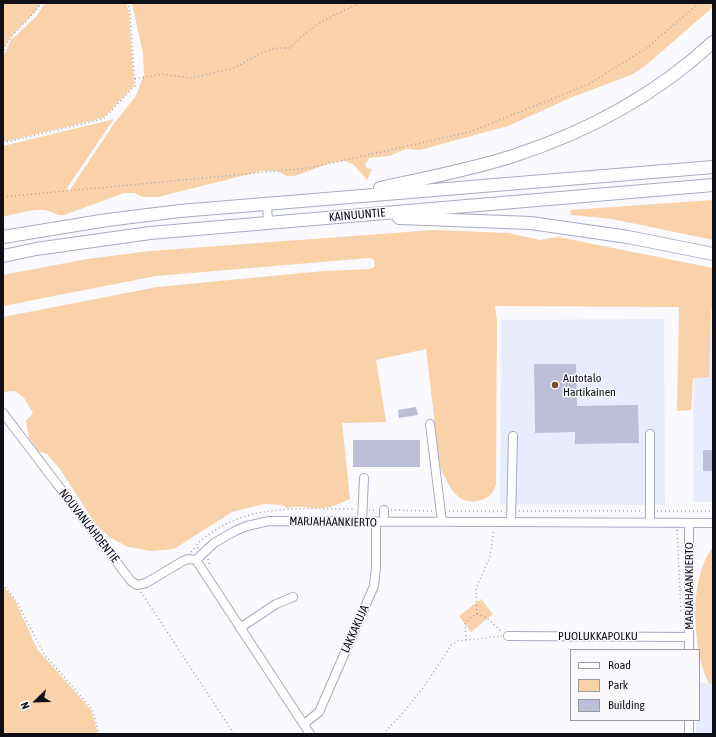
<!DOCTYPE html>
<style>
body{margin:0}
#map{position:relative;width:716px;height:737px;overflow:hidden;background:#f9f9fe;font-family:"Asap Condensed",sans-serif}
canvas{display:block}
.frame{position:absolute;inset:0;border:4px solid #0e0f17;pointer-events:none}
.legend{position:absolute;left:570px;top:649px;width:130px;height:72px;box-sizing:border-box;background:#f9f9fe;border:1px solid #9b9ba2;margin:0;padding:5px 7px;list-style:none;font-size:12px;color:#0e0f17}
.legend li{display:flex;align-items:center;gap:8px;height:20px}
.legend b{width:20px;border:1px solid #9b9ba2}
.north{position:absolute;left:16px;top:681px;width:40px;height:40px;-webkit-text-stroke:3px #f9f9fe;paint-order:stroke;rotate:247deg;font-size:11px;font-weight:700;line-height:16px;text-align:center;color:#0e0f17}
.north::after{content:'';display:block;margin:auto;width:14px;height:18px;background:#0e0f17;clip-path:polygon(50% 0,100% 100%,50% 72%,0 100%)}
</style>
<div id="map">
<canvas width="716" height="737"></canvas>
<div class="frame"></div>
<ul class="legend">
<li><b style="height:5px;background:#fff"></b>Road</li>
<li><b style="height:11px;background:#f9d2a9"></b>Park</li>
<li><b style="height:11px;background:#bcbfd7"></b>Building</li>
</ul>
<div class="north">N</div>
</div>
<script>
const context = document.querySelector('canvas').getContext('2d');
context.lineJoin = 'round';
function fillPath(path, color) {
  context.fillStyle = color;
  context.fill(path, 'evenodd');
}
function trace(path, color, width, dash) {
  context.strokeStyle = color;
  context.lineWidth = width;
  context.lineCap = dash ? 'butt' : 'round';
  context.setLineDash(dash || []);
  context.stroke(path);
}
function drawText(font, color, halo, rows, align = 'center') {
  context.font = font + ' "Asap Condensed",sans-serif';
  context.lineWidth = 3;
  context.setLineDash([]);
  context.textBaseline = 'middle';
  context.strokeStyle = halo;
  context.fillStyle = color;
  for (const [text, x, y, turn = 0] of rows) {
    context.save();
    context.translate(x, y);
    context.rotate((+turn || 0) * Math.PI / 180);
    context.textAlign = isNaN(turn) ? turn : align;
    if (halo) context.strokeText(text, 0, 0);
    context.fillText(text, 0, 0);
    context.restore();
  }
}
const built = new Path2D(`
 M 694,308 L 713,308 L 713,502 L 693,502 Z
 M 664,319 L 665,505 L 500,504 L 501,320 Z
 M 699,683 L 713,683 L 713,734 L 696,734 L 696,720 L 699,720 Z`);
const green = new Path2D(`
 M 3,3 L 41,3 C 30,21 12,30 3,50 Z
 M 45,3 L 126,3 L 129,14 L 134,86 L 103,118 L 3,142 L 3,58 L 11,40 L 36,17 Z
 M 132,3 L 713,3 L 713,7 L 645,66 L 631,75 L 570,98 L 508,126 L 420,150 L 406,149 L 389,156 L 369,158 L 365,165 L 367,168 L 372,169 L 367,180 L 353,164 L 344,161 L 330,163 L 295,176 L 287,176 L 277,171 L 262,171 L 158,197 L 143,197 L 134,193 L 124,193 L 64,215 C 56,216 53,212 45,210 C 32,209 16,214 3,217 L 3,146 L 114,119 L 67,188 L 69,191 L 115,122 L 136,96 L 144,74 L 143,54 Z
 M 713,200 L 713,240 L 612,219 L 571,215 L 570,210 Z
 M 434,230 L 508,233 L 540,240 L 558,237 L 713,268 L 713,310 L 711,310 L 709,377 L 693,378 L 691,410 L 677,411 L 679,307 L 495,306 L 497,321 L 496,485 C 493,493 489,498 481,500 C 457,508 448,484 440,467 L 426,349 L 376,360 L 386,422 L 342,423 L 350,499 C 343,501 336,506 329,507 C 314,511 303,504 287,508 L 283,505 L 264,504 L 232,512 L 174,549 L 152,551 L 128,547 L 111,538 L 96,525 L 60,469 L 47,454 L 38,451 L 29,438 L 26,421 L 33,413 L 24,398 L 15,391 L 3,392 L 3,317 L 157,287 L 324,271 L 370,269 L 374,267 L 375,263 L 373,259 L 369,258 L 156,276 L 3,306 L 3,275 L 87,259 L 150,251 Z
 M 713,547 L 713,684 L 709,684 C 692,650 688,578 713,547 Z
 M 3,586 L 16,602 L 37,649 L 91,710 L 98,734 L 3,734 Z
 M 481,599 L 493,614 L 471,632 L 459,616 Z`);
const building = new Path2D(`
 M 534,364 L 576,364 L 577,406 L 638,405 L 639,443 L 575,444 L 575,432 L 535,433 Z
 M 416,407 L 418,415 L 399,418 L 398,410 Z
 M 353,440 L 420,440 L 420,467 L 353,467 Z
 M 703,450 L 713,450 L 713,471 L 703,471 Z`);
const path = new Path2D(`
 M 3,54 C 9,32 29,21 42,3
 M 135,79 L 162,74 L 191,78 L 234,68 L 263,52 L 277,48 L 290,48 C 309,26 334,15 360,3
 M 3,143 L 103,119 L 135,86 L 130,14 L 128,3
 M 3,197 L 309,168 L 470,132 L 589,84 L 648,47 L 699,3
 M 369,510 L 377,510
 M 391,510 L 433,511
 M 449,511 L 503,511
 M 519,511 L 643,511
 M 657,511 L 713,511
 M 677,530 L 681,612
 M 198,548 L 196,546 L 198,543 C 245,502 297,509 355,509
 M 191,552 L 196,546
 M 208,559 L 210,567
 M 3,584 L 17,602 L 44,654 L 92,709 L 99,734
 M 141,592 L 234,734
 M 477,614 L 476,589 L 490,556 L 494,529
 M 466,640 L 465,624 L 471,617 L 477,614 L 486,617 L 501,631
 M 383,734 L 403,713 L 426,684 L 451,645 L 458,641 L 502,636`);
const minor = new Path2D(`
 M 267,204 L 268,223
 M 3,413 L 131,581 L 137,585 L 146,583 L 183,561 L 188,559 L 196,560
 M 430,424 L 442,522
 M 511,521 L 513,436
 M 362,522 L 364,478
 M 384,522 L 384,510
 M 650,522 L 650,434
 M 689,523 L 689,650
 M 240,628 L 276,604 L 293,597
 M 508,636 L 689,637
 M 304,724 L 319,712 L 374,586 L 376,567 L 376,522
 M 310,734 L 196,560 L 214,543 L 237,530 L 247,526 L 269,521 L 713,523
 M 689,734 L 689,720`);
const highway = new Path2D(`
 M 380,188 C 425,178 470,170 513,156 C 587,132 656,95 713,42
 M 399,218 L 531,223 L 628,237 L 713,254
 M 3,237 L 107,220 L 180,211 L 713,167
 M 3,256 L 36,249 L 150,233 L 713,185`);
const markers = [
 [555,385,4,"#704e26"]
];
const streetNames = [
 ["KAINUUNTIE",357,215,-5],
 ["MARJAHAANKIERTO",333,522,1],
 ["NOUVANLAHDENTIE",89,526,52],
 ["MARJAHAANKIERTO",689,586,-90],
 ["LAKKAKUJA",355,629,-66],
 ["PUOLUKKAPOLKU",598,636]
];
const poiNames = [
 ["Autotalo",563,378],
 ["Hartikainen",563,392]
];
fillPath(built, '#e9ecff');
fillPath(green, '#f9d2a9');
fillPath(building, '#bcbfd7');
trace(minor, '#a7abc1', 10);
trace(highway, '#a7abc1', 14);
trace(path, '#a5a5ab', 1.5, [1, 3]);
trace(minor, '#fff', 8);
trace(highway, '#fff', 12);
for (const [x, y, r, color] of markers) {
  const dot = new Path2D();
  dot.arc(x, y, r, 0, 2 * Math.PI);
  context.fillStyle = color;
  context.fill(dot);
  trace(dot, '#f9f9fe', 1.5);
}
drawText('12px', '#0e0f17', '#f9f9fe', streetNames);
drawText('12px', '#0e0f17', '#f9f9fe', poiNames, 'left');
</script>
